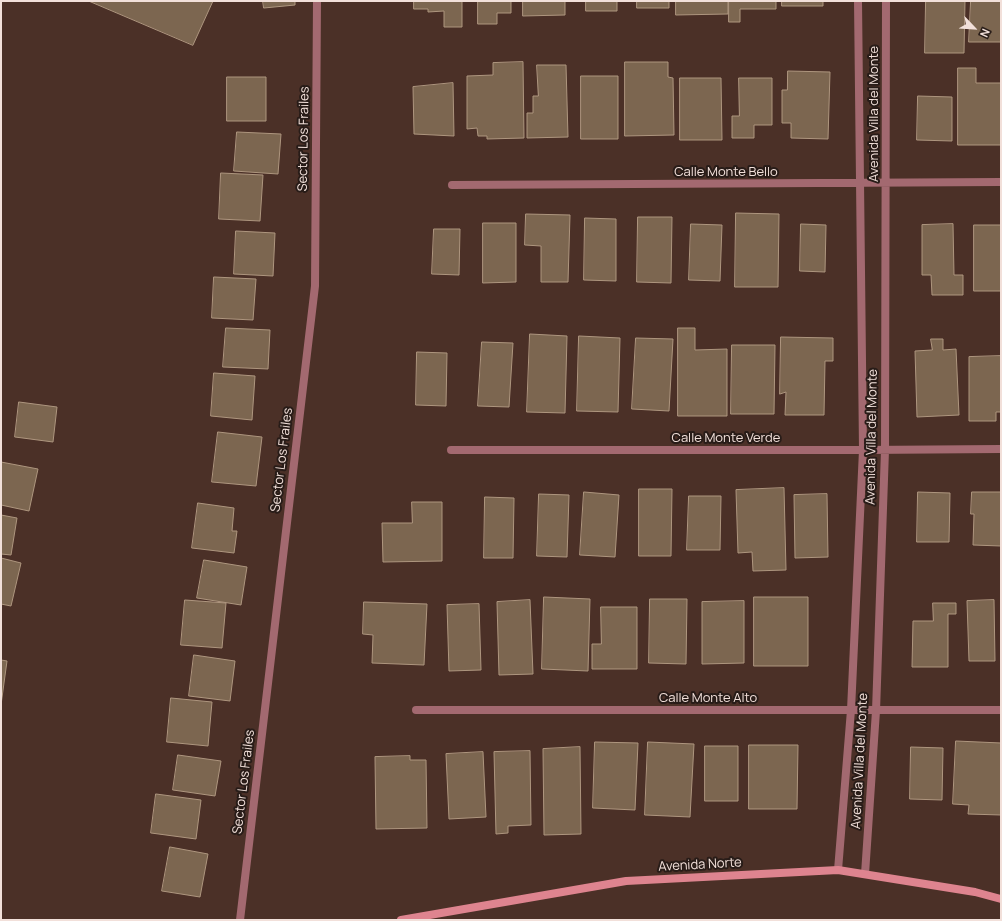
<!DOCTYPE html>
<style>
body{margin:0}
#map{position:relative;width:1002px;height:921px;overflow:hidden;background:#4b3027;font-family:Manrope,sans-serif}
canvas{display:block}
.frame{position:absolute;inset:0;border:2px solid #f2e0da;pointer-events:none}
.north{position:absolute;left:954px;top:8px;width:40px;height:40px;-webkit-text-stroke:3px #281c18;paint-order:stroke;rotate:115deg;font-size:11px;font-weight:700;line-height:16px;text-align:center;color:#f2e0da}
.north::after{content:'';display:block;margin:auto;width:14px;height:18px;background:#f2e0da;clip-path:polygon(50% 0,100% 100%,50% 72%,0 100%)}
</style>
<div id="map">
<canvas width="1002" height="921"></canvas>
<div class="frame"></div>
<div class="north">N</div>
</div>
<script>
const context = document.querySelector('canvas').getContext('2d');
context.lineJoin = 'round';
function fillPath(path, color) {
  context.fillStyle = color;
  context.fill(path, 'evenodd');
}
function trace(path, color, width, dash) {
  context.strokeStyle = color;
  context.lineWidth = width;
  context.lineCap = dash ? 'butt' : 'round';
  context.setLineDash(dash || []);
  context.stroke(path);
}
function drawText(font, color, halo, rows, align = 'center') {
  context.font = font + ' Manrope,sans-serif';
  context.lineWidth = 4;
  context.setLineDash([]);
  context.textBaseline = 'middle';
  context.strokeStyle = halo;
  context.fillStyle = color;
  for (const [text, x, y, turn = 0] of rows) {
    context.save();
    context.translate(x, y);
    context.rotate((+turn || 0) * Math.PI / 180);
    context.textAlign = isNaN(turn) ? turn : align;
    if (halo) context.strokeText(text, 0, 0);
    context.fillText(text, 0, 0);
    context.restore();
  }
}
const building = new Path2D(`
 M 89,1 L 213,1 L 193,45 Z
 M 263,1 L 295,1 L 295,5 L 264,8 Z
 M 414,1 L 462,1 L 462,27 L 444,27 L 444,11 L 428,12 L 428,9 L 414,9 Z
 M 478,1 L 511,1 L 511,13 L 497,13 L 497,24 L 478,24 Z
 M 523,1 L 565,1 L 565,15 L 523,16 Z
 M 586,1 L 617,1 L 617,11 L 586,11 Z
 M 637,1 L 669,1 L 669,8 L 637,8 Z
 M 676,1 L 728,1 L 728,14 L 676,15 Z
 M 729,1 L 776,1 L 776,9 L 740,9 L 740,22 L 729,22 Z
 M 782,1 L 823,1 L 823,6 L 782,6 Z
 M 926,1 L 965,1 L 964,53 L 925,53 Z
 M 971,1 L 1001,1 L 1001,42 L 969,42 Z
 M 523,62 L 524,138 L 487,139 L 487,136 L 478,136 L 477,128 L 467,129 L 467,76 L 493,75 L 493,63 Z
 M 625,62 L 668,62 L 668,77 L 673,78 L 674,135 L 625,136 Z
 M 537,65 L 566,65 L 568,137 L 527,138 L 527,113 L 533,113 L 533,96 L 538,96 Z
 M 958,68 L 976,68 L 976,83 L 1001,83 L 1001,145 L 958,145 Z
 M 788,71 L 830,72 L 828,139 L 791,138 L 791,123 L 782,123 L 782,90 L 787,90 Z
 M 581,76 L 618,76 L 618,139 L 581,139 Z
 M 227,77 L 266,77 L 266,121 L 227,121 Z
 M 680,78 L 721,78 L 722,140 L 680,140 Z
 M 739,78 L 772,78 L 772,125 L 754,125 L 754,138 L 732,138 L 732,116 L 739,116 Z
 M 453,83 L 454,136 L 414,134 L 413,87 Z
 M 918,96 L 952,97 L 952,141 L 917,140 Z
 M 237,132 L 281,134 L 278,174 L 234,171 Z
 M 221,173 L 263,175 L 260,221 L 219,219 Z
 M 736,213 L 779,214 L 778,287 L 735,287 Z
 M 526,214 L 570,215 L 568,282 L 541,282 L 541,246 L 525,245 Z
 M 638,217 L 672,217 L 671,283 L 637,282 Z
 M 585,218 L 616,219 L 616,281 L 584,280 Z
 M 483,223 L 516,223 L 516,282 L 483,283 Z
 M 691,224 L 722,225 L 720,281 L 689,280 Z
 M 801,224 L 826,225 L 825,272 L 800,271 Z
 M 953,224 L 954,275 L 963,275 L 963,295 L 932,295 L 931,275 L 922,275 L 922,225 Z
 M 974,225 L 1001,225 L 1001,291 L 974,291 Z
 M 434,229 L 460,229 L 459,275 L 432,274 Z
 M 236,231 L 275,233 L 273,276 L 234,274 Z
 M 214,277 L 256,279 L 253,320 L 212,318 Z
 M 226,328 L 270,330 L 268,369 L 223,367 Z
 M 678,328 L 695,328 L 695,350 L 727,349 L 727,416 L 678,416 Z
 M 530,334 L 567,336 L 565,413 L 527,412 Z
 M 579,336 L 620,338 L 618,412 L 577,411 Z
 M 781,337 L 833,338 L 833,361 L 825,361 L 824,415 L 785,415 L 786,392 L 780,394 Z
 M 636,338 L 673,339 L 669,411 L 632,409 Z
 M 931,339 L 943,339 L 943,350 L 956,349 L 959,415 L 917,417 L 915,351 L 932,350 Z
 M 482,342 L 513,343 L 509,407 L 478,406 Z
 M 732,345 L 775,345 L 774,414 L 731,414 Z
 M 417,352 L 447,353 L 446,406 L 416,405 Z
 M 1001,356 L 1001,412 L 996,412 L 996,421 L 969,421 L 969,357 Z
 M 214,373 L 255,376 L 252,420 L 211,416 Z
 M 19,402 L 57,407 L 53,442 L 15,437 Z
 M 218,432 L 262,437 L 256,486 L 212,482 Z
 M 1,462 L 38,469 L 29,511 L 1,505 Z
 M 784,488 L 786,570 L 753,571 L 752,552 L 738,553 L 736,490 Z
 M 639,489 L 672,489 L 671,556 L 639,556 Z
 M 584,492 L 619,495 L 615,557 L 580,555 Z
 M 918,492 L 950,493 L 949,542 L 917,542 Z
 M 972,492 L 1001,492 L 1001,546 L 973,545 L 974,514 L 971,514 Z
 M 539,494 L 569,495 L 567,557 L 537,556 Z
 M 827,494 L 828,557 L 795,558 L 794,495 Z
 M 689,496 L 721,496 L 720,550 L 687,550 Z
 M 485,497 L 514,498 L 513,558 L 484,558 Z
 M 412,502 L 442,502 L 442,561 L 383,562 L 382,523 L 412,523 Z
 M 198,503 L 234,508 L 232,531 L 237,531 L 234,553 L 192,548 Z
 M 1,515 L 17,518 L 11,555 L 1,554 Z
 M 1,558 L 21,563 L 11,606 L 1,604 Z
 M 204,560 L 247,567 L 241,605 L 197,598 Z
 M 544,597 L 590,599 L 588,671 L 542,669 Z
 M 754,597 L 808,597 L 808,666 L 754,666 Z
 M 650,599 L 687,599 L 686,664 L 649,663 Z
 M 185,600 L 226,603 L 222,648 L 181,645 Z
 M 530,600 L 533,674 L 499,675 L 497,602 Z
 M 994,600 L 995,661 L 969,661 L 967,601 Z
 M 744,601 L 744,663 L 702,664 L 702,602 Z
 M 364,602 L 427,604 L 424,665 L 372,663 L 373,635 L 363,634 Z
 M 933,603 L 956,603 L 956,614 L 948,614 L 948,667 L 912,667 L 913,621 L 933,621 Z
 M 479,604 L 481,670 L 449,671 L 447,605 Z
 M 601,607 L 637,607 L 637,669 L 592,669 L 592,644 L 601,644 Z
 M 194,655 L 235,661 L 230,701 L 189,696 Z
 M 1,660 L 7,661 L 1,705 Z
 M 171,698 L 212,702 L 208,746 L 167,742 Z
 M 956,741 L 1001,743 L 1001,815 L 968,814 L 969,805 L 953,804 Z
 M 595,742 L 638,743 L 635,810 L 593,808 Z
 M 648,742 L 694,744 L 690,817 L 645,815 Z
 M 749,745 L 798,745 L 797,809 L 749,809 Z
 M 705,746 L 738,746 L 738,801 L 705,801 Z
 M 580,747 L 581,834 L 544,835 L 543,749 Z
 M 911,747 L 943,748 L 942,800 L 910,799 Z
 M 530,751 L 531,825 L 508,826 L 508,833 L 496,834 L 494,752 Z
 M 483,752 L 486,817 L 449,819 L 446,754 Z
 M 178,755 L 221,761 L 215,796 L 173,790 Z
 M 410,756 L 410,760 L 426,760 L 427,828 L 376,829 L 375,757 Z
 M 156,794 L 201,800 L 196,839 L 151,833 Z
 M 170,847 L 208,854 L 200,897 L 162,891 Z`);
const street = new Path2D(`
 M 452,185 L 1001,182
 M 451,450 L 863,450 L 1001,449
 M 416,710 L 1001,710
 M 838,870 L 851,710 L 863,450 L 858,1
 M 865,874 L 876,711 L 885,450 L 886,1
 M 240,920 L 315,286 L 317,1`);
const secondary = new Path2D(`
 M 401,920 L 626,881 L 838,870 L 975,892 L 1001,899`);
const streetNames = [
 ["Avenida Villa del Monte",874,114,-90],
 ["Sector Los Frailes",304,139,-89],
 ["Calle Monte Bello",726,172],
 ["Avenida Villa del Monte",872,437,-89],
 ["Calle Monte Verde",726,438],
 ["Sector Los Frailes",282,460,-83],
 ["Calle Monte Alto",708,698],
 ["Avenida Villa del Monte",860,761,-87],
 ["Sector Los Frailes",244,782,-83],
 ["Avenida Norte",700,865,-3]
];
fillPath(building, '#7c6650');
trace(building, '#ae967f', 1);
trace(street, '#a36970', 8);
trace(secondary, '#de848f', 8);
drawText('13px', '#f2e0da', '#281c18', streetNames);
</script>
